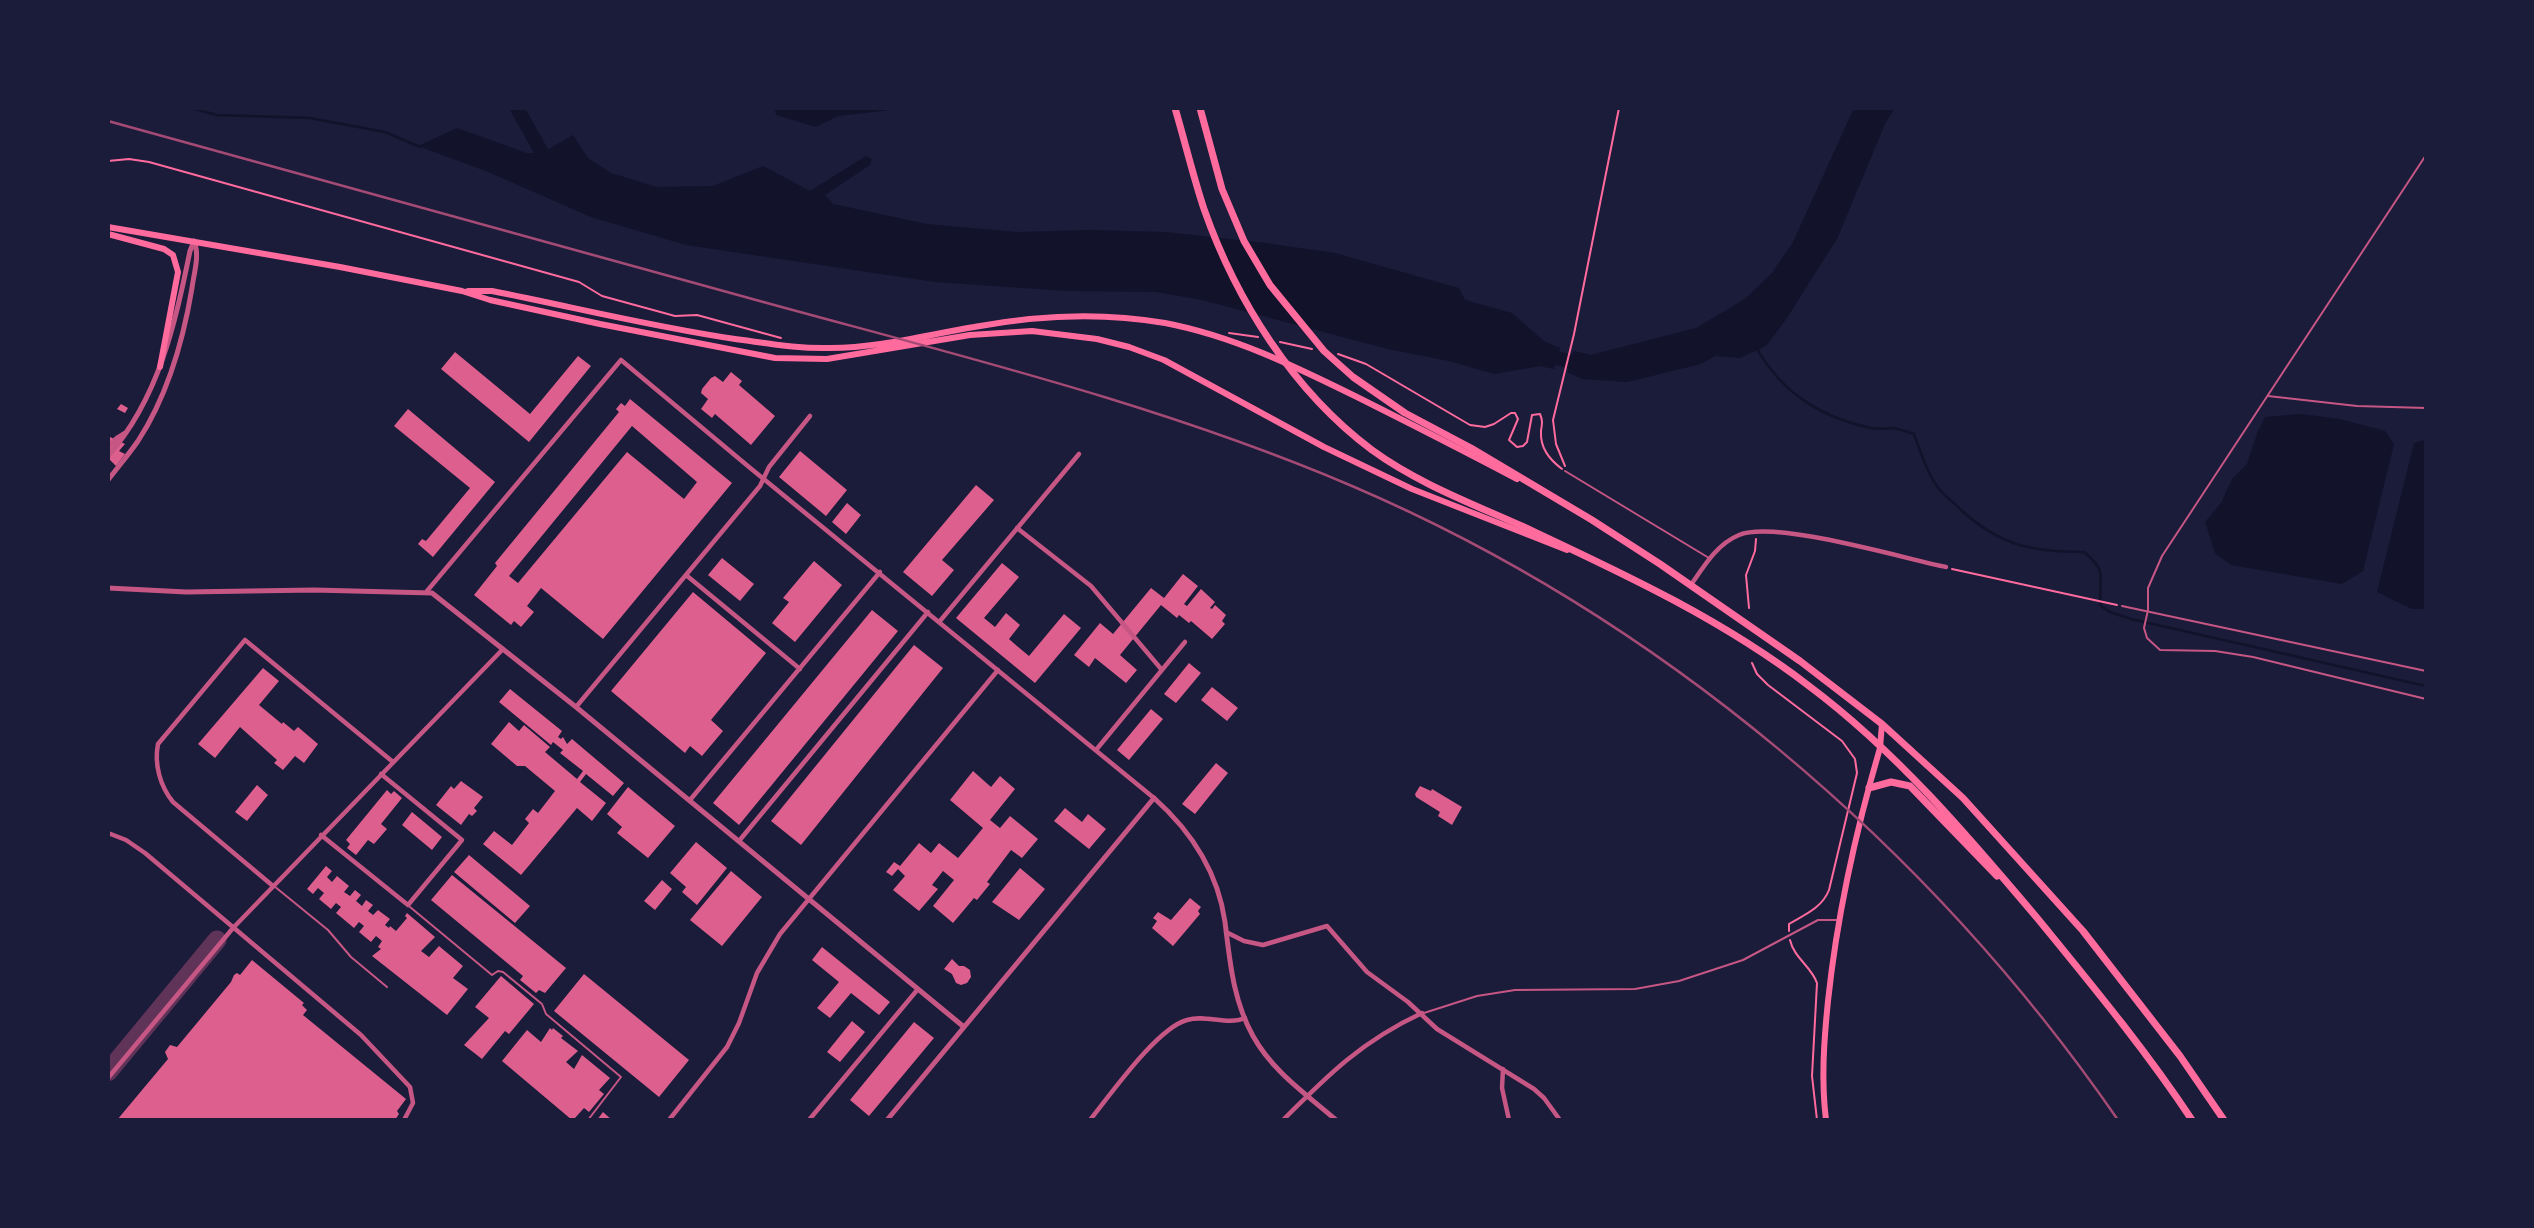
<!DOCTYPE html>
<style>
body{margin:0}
#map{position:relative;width:2534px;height:1228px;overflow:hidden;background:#1b1b3a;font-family:Lato,sans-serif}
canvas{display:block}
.frame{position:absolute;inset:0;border:110px solid #1b1b3a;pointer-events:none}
</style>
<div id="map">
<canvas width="2534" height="1228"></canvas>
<div class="frame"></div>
</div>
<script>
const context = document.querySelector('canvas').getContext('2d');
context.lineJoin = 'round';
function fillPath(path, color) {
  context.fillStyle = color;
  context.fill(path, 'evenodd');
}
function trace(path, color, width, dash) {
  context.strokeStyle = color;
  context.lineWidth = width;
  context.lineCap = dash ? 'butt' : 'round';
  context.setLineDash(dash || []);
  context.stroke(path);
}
const water = new Path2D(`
 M 1854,108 L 1894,109 L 1885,124 L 1837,239 L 1785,321 L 1766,346 L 1740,358 L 1715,356 L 1701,364 L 1627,382 L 1582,379 L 1567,372 L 1569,368 L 1577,368 L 1570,365 L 1571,360 L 1579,360 L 1572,356 L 1574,351 L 1591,355 L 1696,328 L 1745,299 L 1772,273 L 1793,242 Z
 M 775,109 L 775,108 L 900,109 L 838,116 L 816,127 L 776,115 Z
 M 457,128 L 527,153 L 542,153 L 573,135 L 588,158 L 611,173 L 657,187 L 713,186 L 763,166 L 810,191 L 866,156 L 872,159 L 870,165 L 825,195 L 833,204 L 927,224 L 1017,232 L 1090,230 L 1166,232 L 1265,243 L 1335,253 L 1459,288 L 1465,300 L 1512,313 L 1544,341 L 1560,348 L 1559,353 L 1549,352 L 1558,356 L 1557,361 L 1547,360 L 1555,365 L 1554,369 L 1540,366 L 1494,374 L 1449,361 L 1388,349 L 1202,300 L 1156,292 L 1068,291 L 935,282 L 686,245 L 591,217 L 486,171 L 418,146 Z
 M 2301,414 L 2340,419 L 2385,431 L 2394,444 L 2363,571 L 2342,584 L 2231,565 L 2215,553 L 2205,522 L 2221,503 L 2232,479 L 2247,464 L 2258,431 L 2265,417 Z
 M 2425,440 L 2425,609 L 2412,609 L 2377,592 L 2414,443 Z`);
const stream = new Path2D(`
 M 191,108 L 217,115 L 310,118 L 385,132 L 420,147
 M 1756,347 C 1782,393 1820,417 1871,428 C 1879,430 1886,428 1893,428 C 1900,429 1907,432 1914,434 C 1921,453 1927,473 1939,489 C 1945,496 1953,502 1959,508 C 1998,545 2031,552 2084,552 C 2110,573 2097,578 2101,606 L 2110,612 L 2131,619 L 2426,686`);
const river = new Path2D(`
 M 517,108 L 542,153 L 556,164
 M 1540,354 L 1588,366`);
const taxiway = new Path2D(`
 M 108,1072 L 217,940`);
const building = new Path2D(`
 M 455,352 L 530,414 L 578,356 L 591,366 L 529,442 L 441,369 Z
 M 731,372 L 742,381 L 739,385 L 775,416 L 751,445 L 715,414 L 712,418 L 701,409 L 708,399 L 701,393 L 702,389 L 711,378 L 715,376 L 723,382 Z
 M 630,399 L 732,483 L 603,639 L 541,588 L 527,606 L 534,612 L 521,627 L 514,621 L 511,625 L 474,595 L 497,566 L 495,563 L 619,412 L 616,409 L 621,403 L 625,406 ZM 632,426 L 697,482 L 684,499 L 627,452 L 518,583 L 509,576 Z
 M 121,404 L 128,408 L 125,413 L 117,409 Z
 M 408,409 L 495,482 L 433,557 L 418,544 L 422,539 L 426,541 L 470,488 L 394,426 Z
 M 108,436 L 125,444 L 119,451 L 125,454 L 116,466 L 108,458 Z
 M 800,451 L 847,490 L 826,516 L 779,477 Z
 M 976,485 L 994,500 L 942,560 L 954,570 L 932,596 L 903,572 Z
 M 847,503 L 861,515 L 846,534 L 832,522 Z
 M 722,558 L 754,584 L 740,601 L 708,575 Z
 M 814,561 L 842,585 L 795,642 L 772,623 L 789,602 L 783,598 Z
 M 1002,563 L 1019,577 L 984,618 L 995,627 L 1006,613 L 1020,625 L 1009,639 L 1017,646 L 1029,656 L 1064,614 L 1081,628 L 1035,683 L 956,618 Z
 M 1183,574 L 1198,586 L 1184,604 L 1187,606 L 1201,589 L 1215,602 L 1210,608 L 1212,609 L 1215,605 L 1226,615 L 1222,621 L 1225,624 L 1212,639 L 1191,621 L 1189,623 L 1179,615 L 1177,618 L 1161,605 L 1120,655 L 1137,670 L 1126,683 L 1095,658 L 1089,667 L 1074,655 L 1100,623 L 1113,634 L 1151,588 L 1164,598 Z
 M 693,592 L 766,653 L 711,720 L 723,731 L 702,756 L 690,746 L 685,753 L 611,691 Z
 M 872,610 L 898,631 L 739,825 L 713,803 Z
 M 914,645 L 943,668 L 801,845 L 771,821 Z
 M 1189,663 L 1201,673 L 1176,703 L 1164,694 Z
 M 263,668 L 279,681 L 259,705 L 282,724 L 283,722 L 294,731 L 298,727 L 318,744 L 304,763 L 295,756 L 283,770 L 274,763 L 277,760 L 240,727 L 215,758 L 198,744 Z
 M 1212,687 L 1238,708 L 1227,721 L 1201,700 Z
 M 510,689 L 562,731 L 558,737 L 561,739 L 563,737 L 567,744 L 572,739 L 624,783 L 613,796 L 586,774 L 580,782 L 606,803 L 592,821 L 577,808 L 521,875 L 483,844 L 494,831 L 512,845 L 529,823 L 525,819 L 533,809 L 538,813 L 555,791 L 525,766 L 517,766 L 491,744 L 509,722 L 519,731 L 524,725 L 550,747 L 545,752 L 577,779 L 583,771 L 560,753 L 563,750 L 553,742 L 551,745 L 499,702 Z
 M 1151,709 L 1163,719 L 1129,760 L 1117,750 Z
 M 1216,763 L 1228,773 L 1195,814 L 1182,804 Z
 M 973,771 L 991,787 L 1000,776 L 1015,789 L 990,820 L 1000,828 L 1010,816 L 1038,839 L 1022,858 L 1011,850 L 987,882 L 990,884 L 977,900 L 974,898 L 953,923 L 933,906 L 954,880 L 943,871 L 932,885 L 938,889 L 919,911 L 893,890 L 905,876 L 898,869 L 892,876 L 886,872 L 894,862 L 900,866 L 919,843 L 931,853 L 939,843 L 958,858 L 983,828 L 950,800 Z
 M 461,781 L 483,797 L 474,808 L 477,811 L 472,816 L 469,814 L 461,825 L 436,805 L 451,786 L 454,789 Z
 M 257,785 L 268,795 L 247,821 L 235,812 Z
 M 1420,786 L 1431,791 L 1432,789 L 1462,807 L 1452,825 L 1438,816 L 1440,812 L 1416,797 L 1415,794 Z
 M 628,787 L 675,826 L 648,858 L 617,833 L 622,827 L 607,814 Z
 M 387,790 L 391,794 L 394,791 L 402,798 L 381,824 L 387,829 L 374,844 L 368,840 L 356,855 L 347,848 L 350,844 L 346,840 Z
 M 1065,808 L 1082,822 L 1088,814 L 1106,829 L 1089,849 L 1054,821 Z
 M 412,812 L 442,837 L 432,850 L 402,825 Z
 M 696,842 L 727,868 L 697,905 L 682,892 L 686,887 L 670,873 Z
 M 469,855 L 530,906 L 515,923 L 454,872 Z
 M 326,866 L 332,871 L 327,877 L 332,882 L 337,876 L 349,886 L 344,892 L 350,896 L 355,890 L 361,895 L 356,901 L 362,906 L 366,900 L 373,905 L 368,911 L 373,915 L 378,910 L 390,919 L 385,925 L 389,928 L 390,926 L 396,931 L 407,918 L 405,916 L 407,913 L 435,937 L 421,951 L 429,957 L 439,946 L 463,966 L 453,978 L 468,989 L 447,1015 L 372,956 L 381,949 L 378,947 L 382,941 L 376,936 L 371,942 L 359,932 L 364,926 L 359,922 L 354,928 L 336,913 L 341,907 L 336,903 L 331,909 L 319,899 L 324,893 L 318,888 L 313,894 L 307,889 Z
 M 1020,868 L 1045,889 L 1019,920 L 992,902 Z
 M 731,871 L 762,897 L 722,946 L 690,920 Z
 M 452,875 L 566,968 L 545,993 L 539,990 L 536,993 L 520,980 L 523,976 L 431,900 Z
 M 662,880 L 672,889 L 655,910 L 644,901 Z
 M 1190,898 L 1201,907 L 1198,911 L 1200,914 L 1173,946 L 1152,928 L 1157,921 L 1153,918 L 1158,912 L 1171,920 Z
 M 822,947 L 890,1002 L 879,1015 L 851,993 L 830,1018 L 817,1008 L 839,982 L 812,960 Z
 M 952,959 L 959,966 L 964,966 L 970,970 L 971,977 L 967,983 L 961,985 L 956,983 L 952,974 L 944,969 Z
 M 252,960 L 304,1003 L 302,1005 L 307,1010 L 303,1015 L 406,1099 L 397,1111 L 399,1114 L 395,1120 L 117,1120 L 168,1059 L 165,1052 L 170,1045 L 177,1047 L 231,982 L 234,975 L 237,973 L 240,975 Z
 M 584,974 L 689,1060 L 659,1097 L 554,1011 Z
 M 501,976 L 534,1004 L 509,1034 L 505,1031 L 482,1059 L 464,1045 L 489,1018 L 475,1007 Z
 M 852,1021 L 865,1032 L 840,1062 L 827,1052 Z
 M 914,1022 L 934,1038 L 869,1116 L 850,1100 Z
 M 550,1028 L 552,1030 L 553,1028 L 563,1036 L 561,1038 L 578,1051 L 566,1062 L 574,1069 L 582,1055 L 610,1078 L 599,1090 L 604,1094 L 589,1112 L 584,1108 L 575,1118 L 577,1120 L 572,1120 L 502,1061 L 527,1030 L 541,1042 Z
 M 603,1112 L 612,1120 L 597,1120 Z`);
const path = new Path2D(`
 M 108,161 L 129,159 L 149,162 L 579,282 L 602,296 L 675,316 L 697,315 L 781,338
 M 1229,333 L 1258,337
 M 1280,342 L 1312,349
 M 1338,354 L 1366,364 L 1470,425 L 1485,427 L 1494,424 L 1511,413 L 1515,413 L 1518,419 L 1509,440 L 1517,447 L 1523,446 L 1527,442 L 1532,415 L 1540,414 C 1543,421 1542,424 1541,431 C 1540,448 1549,459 1562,469
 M 1565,466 L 1556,444 L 1553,420 L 1574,334 L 1619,108
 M 1952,569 L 2117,605
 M 1749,608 L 1746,575 L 1755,551 L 1756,539
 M 1752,663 L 1757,674 L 1768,685 L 1842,741 L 1855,759 L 1857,773 L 1829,890 C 1822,908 1804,915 1789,924 L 1789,931
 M 1790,940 C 1794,958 1811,966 1817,983 L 1812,1076 L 1817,1120`);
const service = new Path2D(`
 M 2426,155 L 2162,556 L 2148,588 L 2148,610 L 2144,628 L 2147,638 L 2160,650 L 2215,651 L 2253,657 L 2426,699
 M 2268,396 L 2357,406 L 2426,408
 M 1565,471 L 1709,558
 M 2122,606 L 2426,671
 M 274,886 L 328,930 L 351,957 L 387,987
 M 410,907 L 492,975 L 498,971 L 503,972 L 542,1004 L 546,1014 L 621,1077 L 588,1120
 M 1424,1013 L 1477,996 L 1515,990 L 1635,989 L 1679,981 L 1743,960 L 1818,920 L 1838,920`);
const minor = new Path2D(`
 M 1017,528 L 1091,586 L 1162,670
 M 686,575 L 800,669
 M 1691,585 C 1704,566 1717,544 1739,535 C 1775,520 1902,558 1946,567
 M 427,591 L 621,360 L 749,467 L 1154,798
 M 940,621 L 1079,454
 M 576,707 L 760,486 L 769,467 L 810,416
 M 1096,750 L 1185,642
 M 690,800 L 880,572
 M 108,833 L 126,840 L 145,853 L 361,1035 L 410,1087 L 413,1103 L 404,1120
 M 321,835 L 408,905 L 462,840 L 381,774
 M 739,841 L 928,612
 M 273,886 L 173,802 C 160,786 154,764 158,744 L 245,640 L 393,762
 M 1226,932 L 1244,941 L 1263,945 L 1327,926 L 1367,972 L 1408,1002 L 1437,1029 L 1534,1089 L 1544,1098 L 1560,1120
 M 1503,1069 L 1502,1088 L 1509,1120
 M 108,1078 L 233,928 L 503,649
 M 669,1120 L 727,1047 L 739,1023 L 757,973 L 780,934 L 998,670
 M 809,1120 L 918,989
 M 1090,1120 C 1111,1094 1157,1028 1187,1020 C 1206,1014 1227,1026 1245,1018
 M 1283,1120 C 1329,1074 1362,1041 1422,1013`);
const tertiary = new Path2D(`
 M 108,447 L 117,438 L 125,433
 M 108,456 C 159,398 175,324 190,251 L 194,241
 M 108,480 C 118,467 129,454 138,441 C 168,395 183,342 192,288 C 194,272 200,256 194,241
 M 108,588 L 186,592 L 314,590 L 432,593 L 576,707 L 964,1027
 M 887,1120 L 1154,798 C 1191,831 1218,873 1225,922 C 1230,962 1233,1000 1253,1036 C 1273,1072 1306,1094 1336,1120`);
const secondary = new Path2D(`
 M 108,227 L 340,267 L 462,291 L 490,300 L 600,324 L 775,358 L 827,359 L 970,335 L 1032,331 L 1097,339 L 1129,347 L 1164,360 L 1324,447 L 1412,489 L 1567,550
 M 108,234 L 164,249 L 173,255 L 178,272 L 160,367
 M 468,291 L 492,291 C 573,307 653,327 735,339 C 766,343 798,349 830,348 C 879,348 926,335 974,327 C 1037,315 1102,312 1165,323 C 1233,336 1294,366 1355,396 C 1409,423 1464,451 1517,479
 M 1826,1120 C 1821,1080 1824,1040 1828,1001 C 1837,916 1856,830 1880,748 L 1882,724`);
const trunk = new Path2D(`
 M 1175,108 C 1185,142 1193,176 1204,209 C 1236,300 1293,391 1372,450 C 1417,483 1473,504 1524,527 C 1622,573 1722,619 1809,686 C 1896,751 1968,836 2038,919 C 2091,984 2145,1049 2192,1120
 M 1200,108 L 1222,189 L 1244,241 L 1270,285 L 1324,351 L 1353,377 L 1405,413 L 1471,448 L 1592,520 L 1660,564 L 1800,661 L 1882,724 L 1963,798 L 2083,931 L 2180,1056 L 2224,1120
 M 1869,788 L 1891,782 L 1910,786 L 1997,876`);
const rail = new Path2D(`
 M 108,121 C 324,182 540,241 756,300 C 956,355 1160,404 1352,486 C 1658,617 1929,846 2118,1120`);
fillPath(water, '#12122b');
trace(stream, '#12122b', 2.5);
trace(river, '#12122b', 14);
trace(taxiway, '#603358', 19);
fillPath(building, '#dd5f8e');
trace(path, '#ff6b9d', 2);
trace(service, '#c65784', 2);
trace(minor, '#c65784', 4.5);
trace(tertiary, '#c65784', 5);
trace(secondary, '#ff6b9d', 6);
trace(trunk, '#ff6b9d', 7);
trace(rail, '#a44b75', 2.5);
</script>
